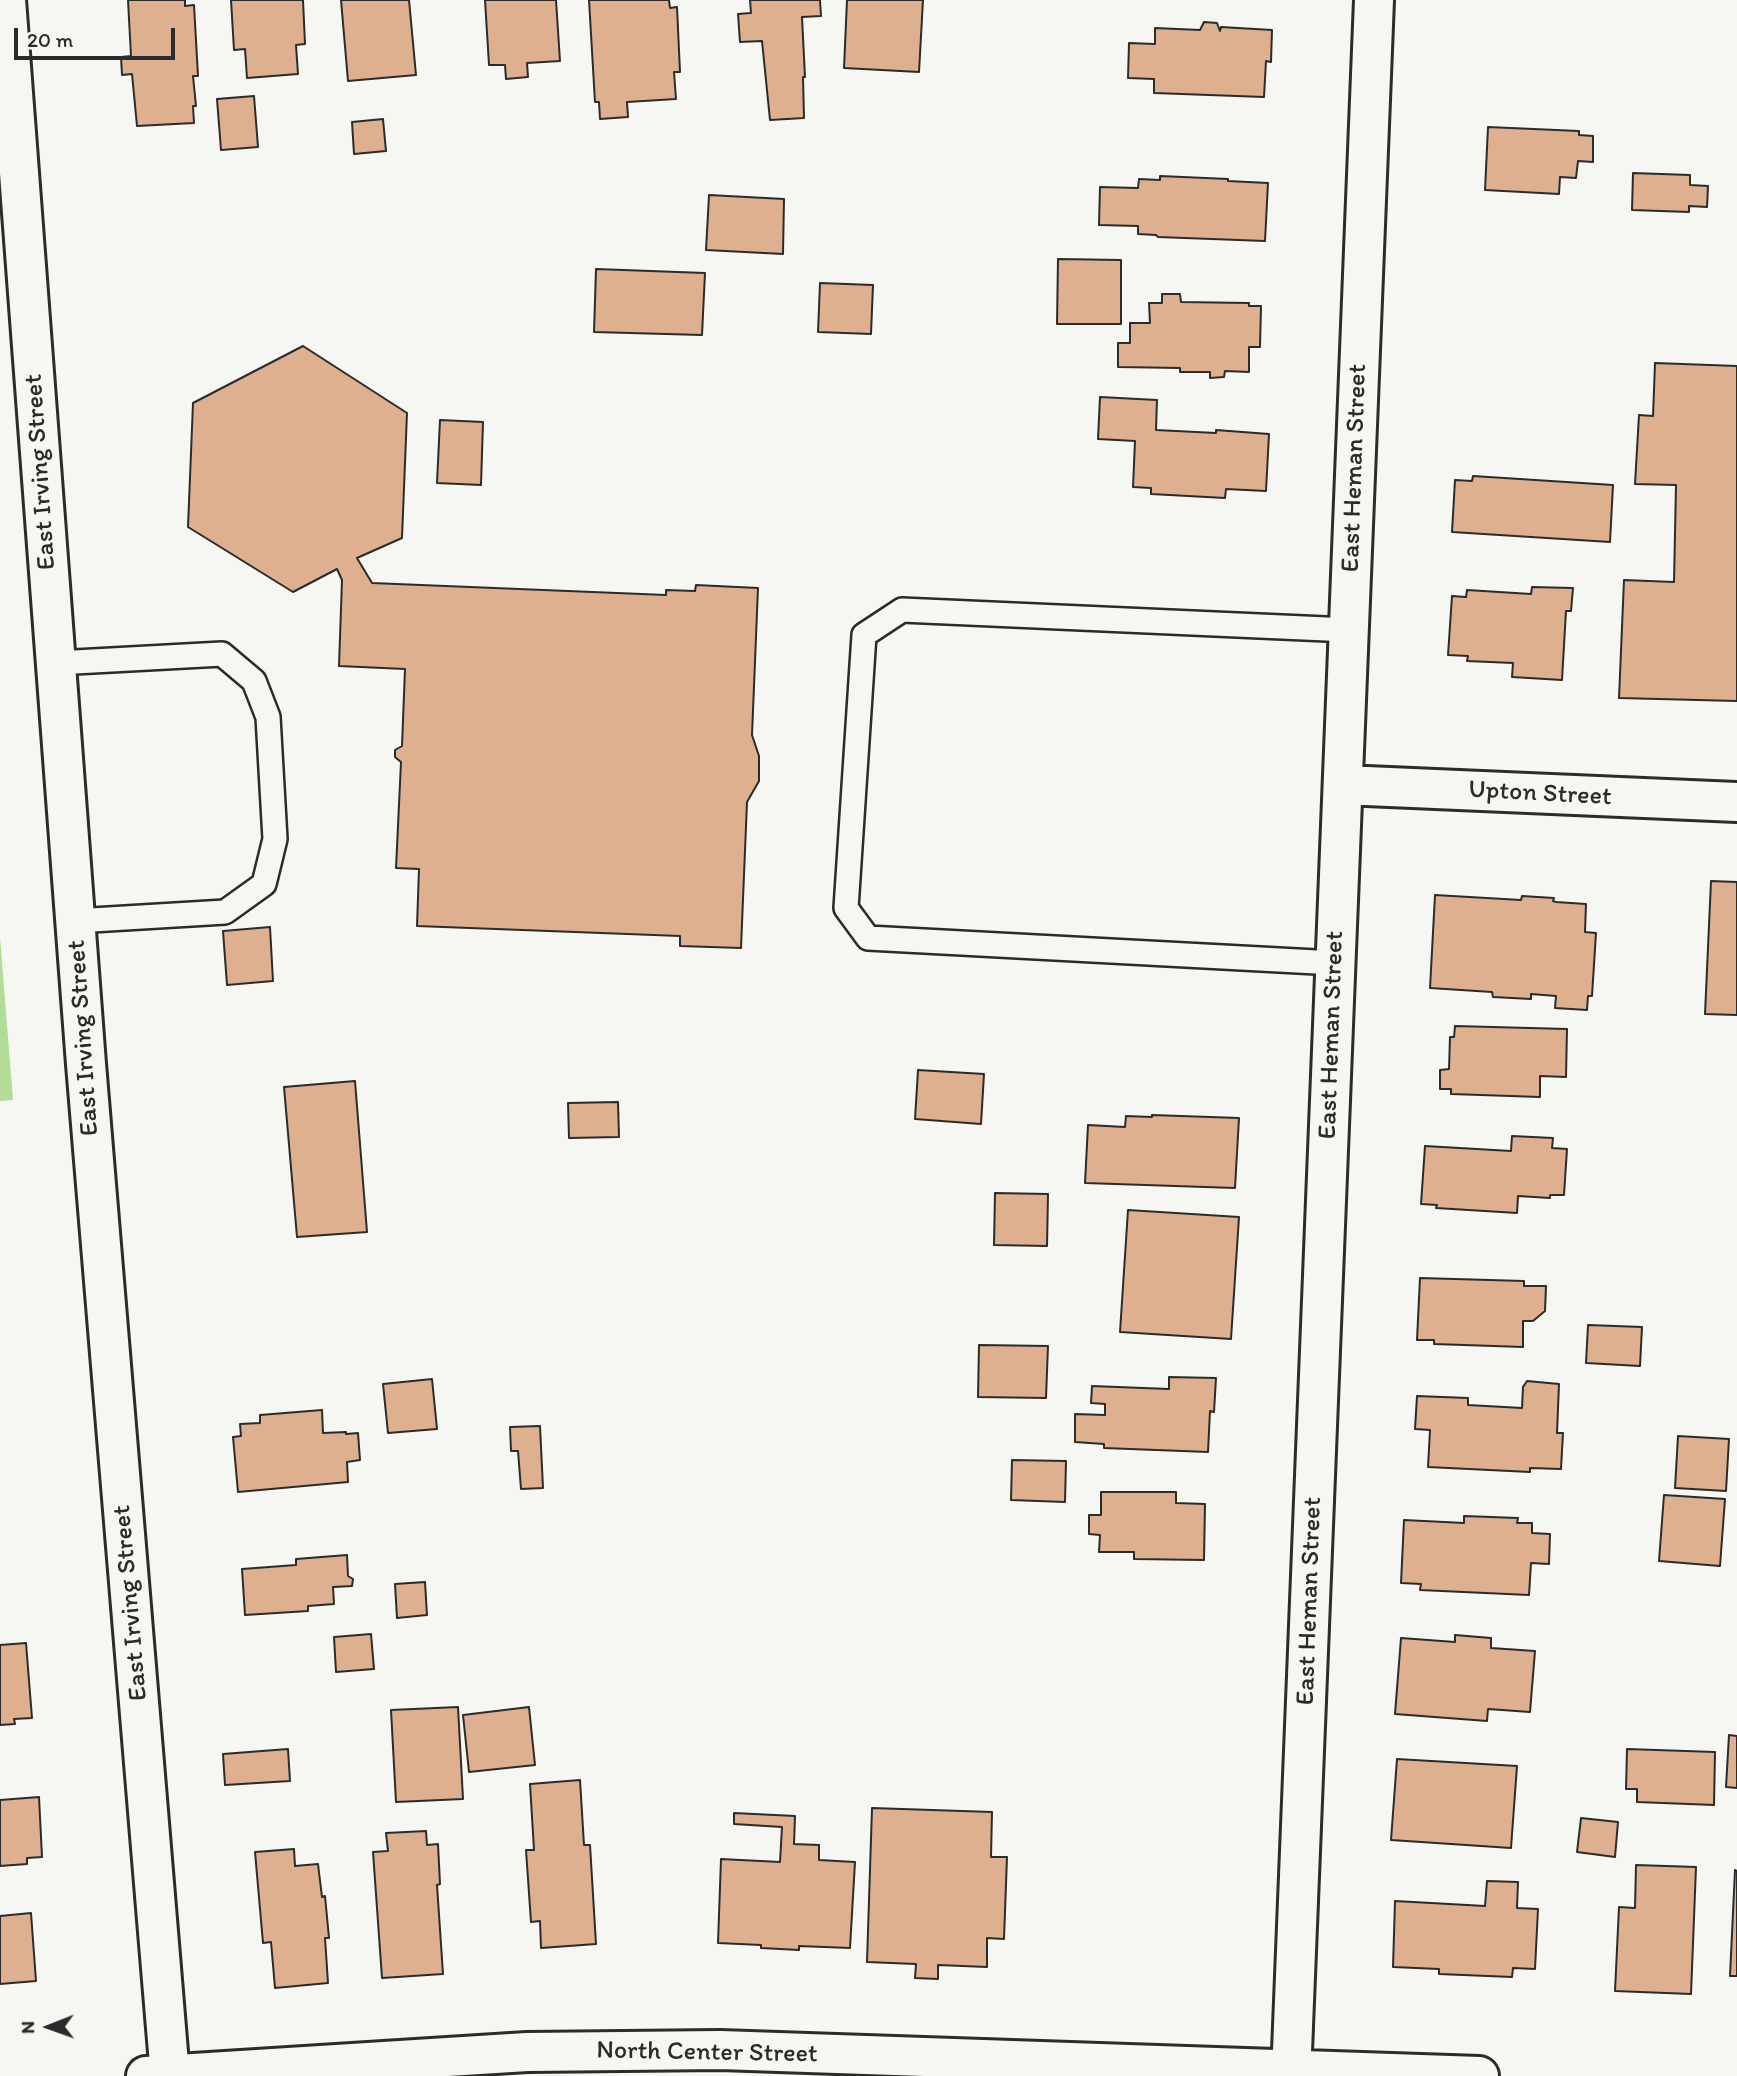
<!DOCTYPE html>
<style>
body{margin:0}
#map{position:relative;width:1737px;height:2076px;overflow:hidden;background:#f6f6f2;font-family:Itim,sans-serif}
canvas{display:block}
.north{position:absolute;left:14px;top:1992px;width:70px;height:70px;-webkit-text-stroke:5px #f6f6f2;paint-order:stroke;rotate:269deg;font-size:19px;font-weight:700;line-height:28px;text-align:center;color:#2b2b2b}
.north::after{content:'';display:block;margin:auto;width:24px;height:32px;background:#2b2b2b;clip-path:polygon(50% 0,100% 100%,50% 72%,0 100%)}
.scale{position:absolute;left:14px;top:28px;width:161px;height:32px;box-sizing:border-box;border:4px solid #2b2b2b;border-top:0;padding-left:9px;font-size:21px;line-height:24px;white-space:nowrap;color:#2b2b2b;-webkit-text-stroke:5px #f6f6f2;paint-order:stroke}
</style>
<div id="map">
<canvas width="1737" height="2076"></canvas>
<div class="north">N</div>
<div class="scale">20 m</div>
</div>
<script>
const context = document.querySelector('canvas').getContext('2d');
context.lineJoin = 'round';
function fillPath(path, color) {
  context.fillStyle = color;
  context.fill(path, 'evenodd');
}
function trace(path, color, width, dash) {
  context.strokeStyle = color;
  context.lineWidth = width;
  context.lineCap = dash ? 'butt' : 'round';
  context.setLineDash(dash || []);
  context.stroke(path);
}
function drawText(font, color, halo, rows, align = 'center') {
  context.font = font + ' Itim,sans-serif';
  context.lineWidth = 7;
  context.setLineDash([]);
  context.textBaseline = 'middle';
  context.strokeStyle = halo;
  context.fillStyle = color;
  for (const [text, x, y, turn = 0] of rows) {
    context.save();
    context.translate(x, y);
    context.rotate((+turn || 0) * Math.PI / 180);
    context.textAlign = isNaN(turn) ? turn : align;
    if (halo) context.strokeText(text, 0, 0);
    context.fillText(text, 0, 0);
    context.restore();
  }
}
const green = new Path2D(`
 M 0,937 L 13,1100 L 0,1101 Z`);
const building = new Path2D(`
 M 128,0 L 185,0 L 185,6 L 194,5 L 198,76 L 193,76 L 196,106 L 193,106 L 194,123 L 137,126 L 132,74 L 122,75 L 121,57 L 131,56 Z
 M 231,0 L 303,0 L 305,44 L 296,45 L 298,74 L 247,78 L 245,49 L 234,50 Z
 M 341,0 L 409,0 L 416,75 L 348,81 Z
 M 485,0 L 556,0 L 560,61 L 527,63 L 528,77 L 506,79 L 505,65 L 489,65 Z
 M 589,0 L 669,0 L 670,8 L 677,7 L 680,72 L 674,72 L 676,99 L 627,102 L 628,117 L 600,119 L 599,102 L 595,102 Z
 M 750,0 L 820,0 L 821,16 L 802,17 L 805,77 L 803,77 L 804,118 L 770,120 L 762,41 L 740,42 L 738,14 L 751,13 Z
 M 847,0 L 923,0 L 919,72 L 844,68 Z
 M 1204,22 L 1217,23 L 1220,31 L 1221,27 L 1272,30 L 1271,62 L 1266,61 L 1264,97 L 1154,93 L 1154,79 L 1128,78 L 1129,43 L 1155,44 L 1155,28 L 1200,30 Z
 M 254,96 L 258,147 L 221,150 L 217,99 Z
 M 383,119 L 386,151 L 354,154 L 352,122 Z
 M 1488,127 L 1579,131 L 1579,135 L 1593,136 L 1593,162 L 1578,161 L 1576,178 L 1560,177 L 1559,194 L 1485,190 Z
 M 1633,173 L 1690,175 L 1690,185 L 1708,186 L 1707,207 L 1689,206 L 1689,212 L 1632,210 Z
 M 1160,176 L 1228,179 L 1228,181 L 1268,183 L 1265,241 L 1158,237 L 1156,235 L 1138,234 L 1138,226 L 1099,225 L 1100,187 L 1138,188 L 1139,179 L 1160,180 Z
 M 709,195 L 784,199 L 783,254 L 706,250 Z
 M 1058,259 L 1121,260 L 1121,324 L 1057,324 Z
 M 596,269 L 705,273 L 702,335 L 594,332 Z
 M 820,283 L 873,285 L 871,334 L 818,332 Z
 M 1162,294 L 1180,294 L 1181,302 L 1249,303 L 1249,306 L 1261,306 L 1260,347 L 1249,347 L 1249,372 L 1225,371 L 1224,377 L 1210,378 L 1210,372 L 1180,372 L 1180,368 L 1118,367 L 1118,343 L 1130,343 L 1130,323 L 1150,323 L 1149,303 L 1162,303 Z
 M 303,346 L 407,413 L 402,538 L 357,558 L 372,583 L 666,595 L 666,590 L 695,591 L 696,585 L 758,588 L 752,735 L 759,756 L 759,781 L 747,802 L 741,948 L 680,946 L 680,936 L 417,926 L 419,869 L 396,868 L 401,762 L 395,757 L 395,750 L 402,746 L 405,669 L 339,666 L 342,580 L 337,569 L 293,592 L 188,527 L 193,403 Z
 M 1655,363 L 1737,366 L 1737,701 L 1619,698 L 1624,580 L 1674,582 L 1676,485 L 1635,484 L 1639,415 L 1653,416 Z
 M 1100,397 L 1157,400 L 1156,430 L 1216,433 L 1216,430 L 1269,434 L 1266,491 L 1226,489 L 1225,498 L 1151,494 L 1151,488 L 1133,487 L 1135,441 L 1098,439 Z
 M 440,420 L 483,422 L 481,485 L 437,483 Z
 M 1473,476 L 1613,485 L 1610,542 L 1452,532 L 1455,480 L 1472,481 Z
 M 1532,587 L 1573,588 L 1571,611 L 1566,611 L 1562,680 L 1512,677 L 1513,663 L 1467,661 L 1468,656 L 1448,655 L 1452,596 L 1466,597 L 1467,590 L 1531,594 Z
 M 1711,881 L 1737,882 L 1737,1015 L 1705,1014 Z
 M 1435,895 L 1521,900 L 1522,896 L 1554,898 L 1553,901 L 1556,902 L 1586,904 L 1585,932 L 1596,933 L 1592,996 L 1588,996 L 1587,1010 L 1555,1008 L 1556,996 L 1531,994 L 1531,999 L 1493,997 L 1492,992 L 1430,988 Z
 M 270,927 L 273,981 L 227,985 L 223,931 Z
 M 1455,1026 L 1567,1029 L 1566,1077 L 1540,1076 L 1540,1097 L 1451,1094 L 1451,1089 L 1440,1089 L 1440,1070 L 1449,1069 L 1450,1037 L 1454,1037 Z
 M 918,1070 L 984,1074 L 981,1124 L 915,1119 Z
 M 355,1081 L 367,1232 L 297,1237 L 284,1087 Z
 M 618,1102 L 619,1137 L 569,1138 L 568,1103 Z
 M 1152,1115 L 1239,1118 L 1235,1188 L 1085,1183 L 1088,1125 L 1125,1127 L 1126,1116 L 1152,1117 Z
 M 1512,1136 L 1553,1138 L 1552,1148 L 1567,1149 L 1564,1195 L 1550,1195 L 1550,1198 L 1518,1196 L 1517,1213 L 1436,1208 L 1437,1205 L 1421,1204 L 1425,1146 L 1511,1151 Z
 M 995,1193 L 1048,1194 L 1047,1246 L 994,1245 Z
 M 1128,1210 L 1239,1217 L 1231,1339 L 1120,1332 Z
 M 1420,1278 L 1524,1281 L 1524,1286 L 1546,1286 L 1545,1311 L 1533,1321 L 1523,1321 L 1523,1347 L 1434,1344 L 1434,1340 L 1417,1340 Z
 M 1588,1325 L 1642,1327 L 1640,1366 L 1586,1363 Z
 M 979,1345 L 1048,1346 L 1046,1398 L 978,1397 Z
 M 1169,1377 L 1216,1378 L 1214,1412 L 1210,1411 L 1208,1452 L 1104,1448 L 1104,1444 L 1075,1442 L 1075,1414 L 1105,1415 L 1105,1404 L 1091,1403 L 1092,1386 L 1169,1389 Z
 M 432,1379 L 437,1429 L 388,1433 L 383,1384 Z
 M 1527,1381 L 1559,1384 L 1557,1433 L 1563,1433 L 1561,1469 L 1530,1468 L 1530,1472 L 1428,1467 L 1430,1430 L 1415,1429 L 1417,1396 L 1468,1398 L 1468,1405 L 1522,1408 L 1523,1387 Z
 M 322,1410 L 323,1433 L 346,1432 L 346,1434 L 358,1433 L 360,1460 L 347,1462 L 348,1482 L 238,1492 L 233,1437 L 241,1436 L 240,1424 L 260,1423 L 260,1415 Z
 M 540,1426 L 543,1488 L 521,1489 L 518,1451 L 511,1451 L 510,1427 Z
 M 1678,1436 L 1729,1439 L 1726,1491 L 1675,1488 Z
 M 1012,1460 L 1066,1461 L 1065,1502 L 1011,1500 Z
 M 1101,1492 L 1176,1492 L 1176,1503 L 1205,1504 L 1204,1560 L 1134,1559 L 1134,1552 L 1099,1552 L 1100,1535 L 1089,1534 L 1089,1515 L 1101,1515 Z
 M 1664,1495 L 1725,1499 L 1720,1566 L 1659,1561 Z
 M 1464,1516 L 1518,1518 L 1517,1523 L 1532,1523 L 1532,1533 L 1550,1534 L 1549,1564 L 1531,1563 L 1529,1595 L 1420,1590 L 1421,1584 L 1401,1583 L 1404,1520 L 1464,1523 Z
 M 347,1555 L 348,1576 L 353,1579 L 352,1586 L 333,1587 L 334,1604 L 308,1606 L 308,1611 L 245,1615 L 242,1569 L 296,1565 L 296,1559 Z
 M 425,1582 L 427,1615 L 397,1618 L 395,1584 Z
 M 371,1634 L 374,1669 L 336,1672 L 334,1637 Z
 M 1455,1635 L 1491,1638 L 1491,1648 L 1535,1651 L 1530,1712 L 1488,1709 L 1487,1721 L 1395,1714 L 1401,1638 L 1455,1642 Z
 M 26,1643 L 32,1718 L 14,1719 L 15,1724 L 0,1725 L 0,1645 Z
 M 458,1707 L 463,1799 L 396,1802 L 391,1710 Z
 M 529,1707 L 535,1765 L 469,1772 L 463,1715 Z
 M 1729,1735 L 1737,1736 L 1737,1788 L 1726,1787 Z
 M 288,1749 L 290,1781 L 225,1785 L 223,1754 Z
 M 1627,1749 L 1715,1752 L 1714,1805 L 1637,1802 L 1637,1789 L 1626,1789 Z
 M 1397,1759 L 1517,1766 L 1511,1848 L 1391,1840 Z
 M 580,1780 L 584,1845 L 590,1845 L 596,1944 L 541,1948 L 540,1921 L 531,1922 L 526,1850 L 534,1850 L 530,1784 Z
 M 39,1797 L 42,1857 L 27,1858 L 27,1864 L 0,1866 L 0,1800 Z
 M 872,1808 L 992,1812 L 991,1857 L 1007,1857 L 1004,1939 L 987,1938 L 987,1967 L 938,1965 L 938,1979 L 915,1978 L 916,1964 L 867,1962 Z
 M 734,1813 L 795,1816 L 794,1844 L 819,1845 L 819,1860 L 855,1862 L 850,1948 L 799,1946 L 799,1950 L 761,1948 L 761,1945 L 718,1943 L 721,1859 L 780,1862 L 782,1827 L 734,1824 Z
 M 1581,1818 L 1618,1822 L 1615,1857 L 1577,1852 Z
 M 426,1831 L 427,1845 L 438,1844 L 440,1884 L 437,1885 L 443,1974 L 382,1978 L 373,1852 L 388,1851 L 386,1833 Z
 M 294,1849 L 295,1866 L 318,1864 L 322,1897 L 325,1896 L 329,1938 L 325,1938 L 328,1983 L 275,1988 L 271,1942 L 263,1943 L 255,1852 Z
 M 1636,1865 L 1696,1867 L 1691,1994 L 1615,1991 L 1619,1907 L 1635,1908 Z
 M 1735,1870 L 1737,1871 L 1737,1976 L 1730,1976 Z
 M 1487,1881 L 1518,1882 L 1517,1908 L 1538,1909 L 1535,1969 L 1513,1968 L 1512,1977 L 1439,1974 L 1439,1969 L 1393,1967 L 1395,1901 L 1485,1906 Z
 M 31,1913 L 36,1981 L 0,1984 L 0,1916 Z`);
const lane = new Path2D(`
 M 56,663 L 222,654 L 254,681 L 268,717 L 275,839 L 264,884 L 225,912 L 75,921
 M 1335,963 L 868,938 L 846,908 L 864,635 L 902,610 L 1349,630`);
const street = new Path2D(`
 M 6,0 L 86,1064 L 170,2076
 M 1343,785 L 1737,802
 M 146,2076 L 527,2052 L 720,2050 L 1479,2076
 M 1291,2076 L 1374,0`);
const streetNames = [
 ["East Heman Street",1355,468,-88],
 ["East Irving Street",41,472,-94],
 ["Upton Street",1540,794,3],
 ["East Heman Street",1332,1035,-88],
 ["East Irving Street",84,1038,-94],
 ["East Heman Street",1310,1601,-88],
 ["East Irving Street",131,1603,-95],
 ["North Center Street",707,2053,1]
];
fillPath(green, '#b3dc98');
fillPath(building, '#deb08f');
trace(building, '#2b2b2b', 2);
trace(lane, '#2b2b2b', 28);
trace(street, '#2b2b2b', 44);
trace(lane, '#f6f6f2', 23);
trace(street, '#f6f6f2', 38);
drawText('26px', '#2b2b2b', '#f6f6f2', streetNames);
</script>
